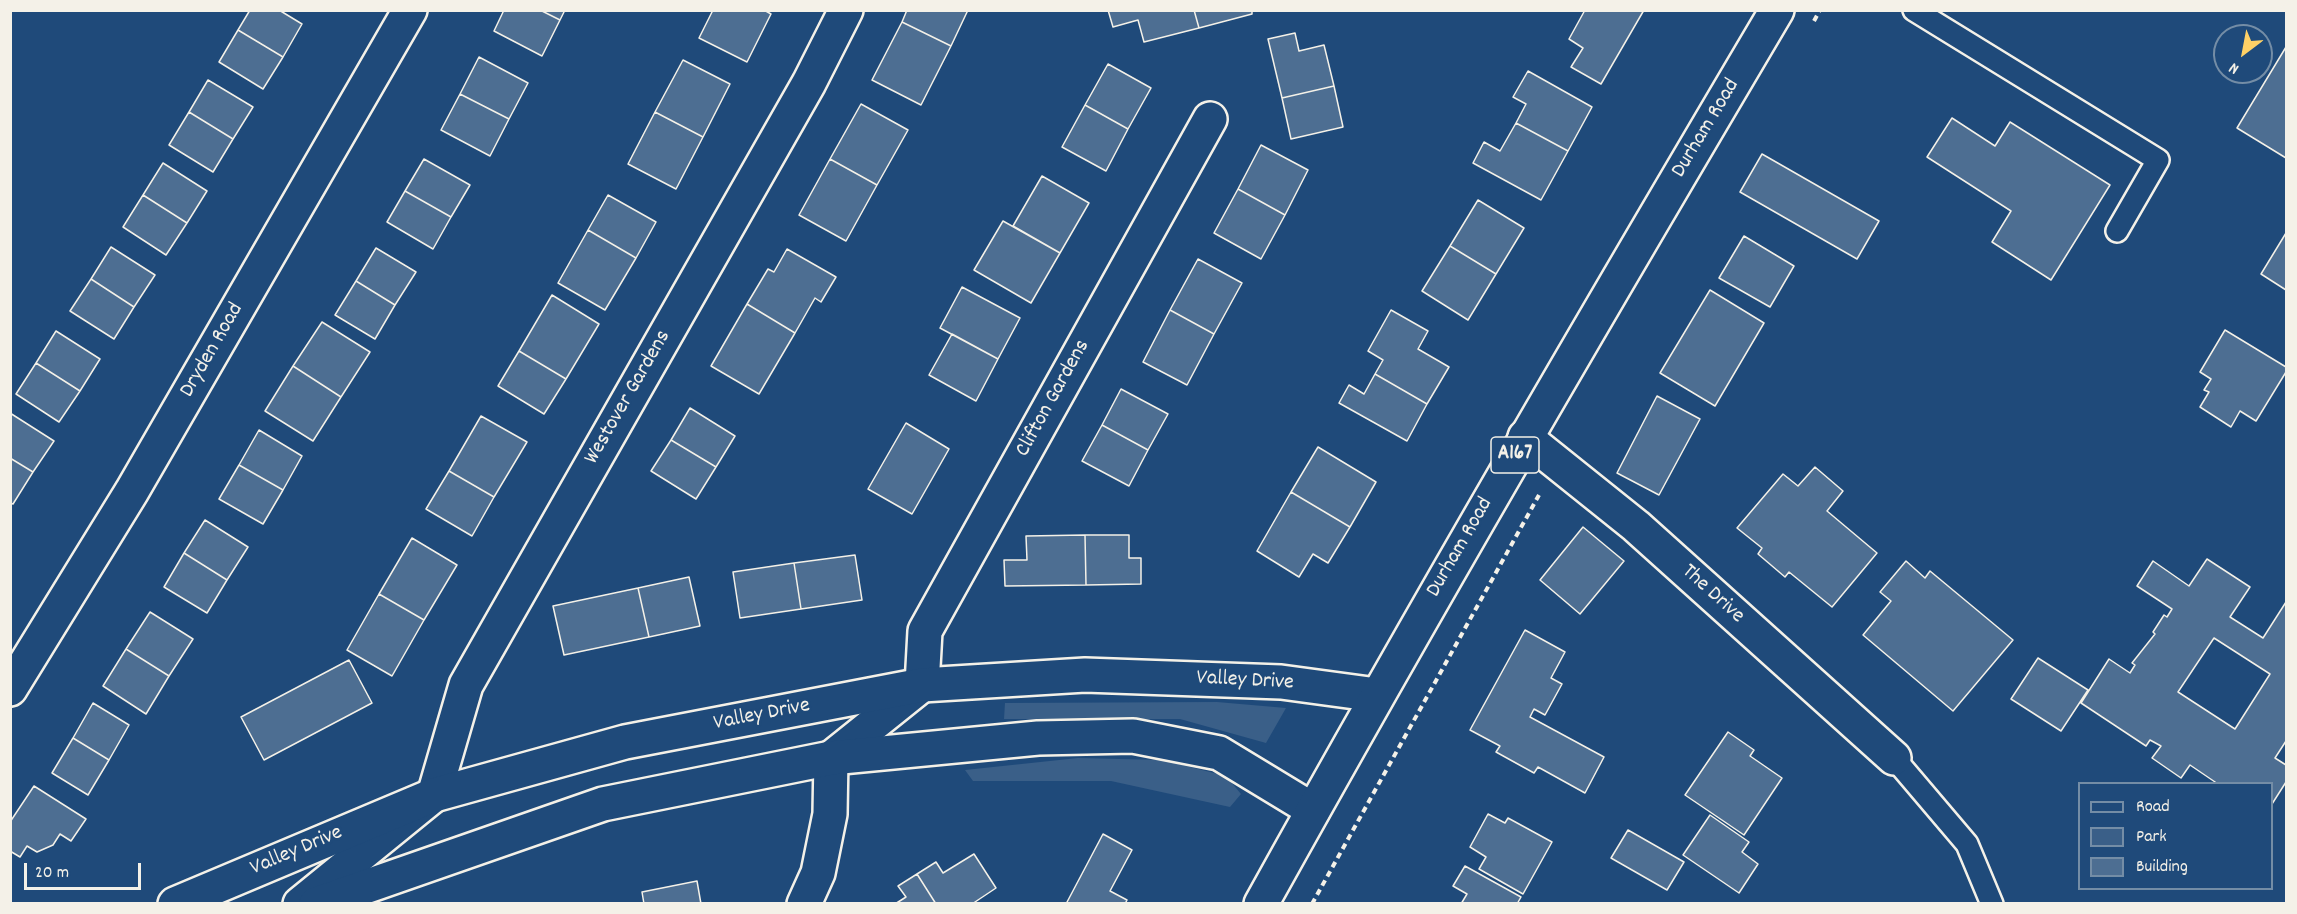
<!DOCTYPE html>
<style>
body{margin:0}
#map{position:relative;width:2297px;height:914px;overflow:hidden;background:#1f4a7a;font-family:Dekko,sans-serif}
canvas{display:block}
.frame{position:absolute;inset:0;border:12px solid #f4f1e8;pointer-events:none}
.legend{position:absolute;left:2078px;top:782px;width:195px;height:108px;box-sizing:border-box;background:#1f4a7a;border:2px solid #748da6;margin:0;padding:8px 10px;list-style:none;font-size:18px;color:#f4f1e8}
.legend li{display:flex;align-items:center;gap:12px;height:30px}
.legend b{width:30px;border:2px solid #748da6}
.north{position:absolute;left:2213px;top:24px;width:60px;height:60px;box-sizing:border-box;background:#1f4a7a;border:2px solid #748da6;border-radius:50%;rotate:212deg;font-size:16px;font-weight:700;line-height:24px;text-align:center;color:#f4f1e8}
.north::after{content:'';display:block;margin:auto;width:21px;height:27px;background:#ffd166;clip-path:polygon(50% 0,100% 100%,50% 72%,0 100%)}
.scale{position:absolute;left:24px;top:863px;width:117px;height:27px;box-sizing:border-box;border:3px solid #f4f1e8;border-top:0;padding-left:8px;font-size:18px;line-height:21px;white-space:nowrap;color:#f4f1e8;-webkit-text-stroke:4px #1f4a7a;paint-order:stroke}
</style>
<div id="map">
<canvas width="2297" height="914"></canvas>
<div class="frame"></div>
<ul class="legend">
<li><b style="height:8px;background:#1f4a7a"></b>Road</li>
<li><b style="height:16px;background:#3a5f88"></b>Park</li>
<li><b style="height:16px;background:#4d6e92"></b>Building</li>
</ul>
<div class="north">N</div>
<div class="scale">20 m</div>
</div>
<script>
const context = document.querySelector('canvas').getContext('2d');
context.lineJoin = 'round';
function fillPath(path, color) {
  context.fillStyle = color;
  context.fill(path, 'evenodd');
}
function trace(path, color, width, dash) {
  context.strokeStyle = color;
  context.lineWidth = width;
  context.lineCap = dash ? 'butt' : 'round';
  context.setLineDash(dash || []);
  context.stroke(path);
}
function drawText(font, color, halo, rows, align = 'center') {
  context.font = font + ' Dekko,sans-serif';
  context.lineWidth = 5;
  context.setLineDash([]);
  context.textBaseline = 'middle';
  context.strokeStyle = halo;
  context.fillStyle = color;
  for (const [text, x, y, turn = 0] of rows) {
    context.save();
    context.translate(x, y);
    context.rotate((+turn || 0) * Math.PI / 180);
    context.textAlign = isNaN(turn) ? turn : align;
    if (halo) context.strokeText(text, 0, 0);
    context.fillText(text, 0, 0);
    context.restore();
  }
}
const green = new Path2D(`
 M 1217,702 L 1286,708 L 1266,743 L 1180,719 L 1004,719 L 1005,703 Z
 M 1078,758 L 1162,760 L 1226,776 L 1241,794 L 1230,807 L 1111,781 L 973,781 L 965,770 Z`);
const building = new Path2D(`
 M 250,10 L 279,10 L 302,24 L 283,57 L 238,30 Z
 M 504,10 L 540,10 L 560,20 L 542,56 L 494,31 Z
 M 540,10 L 565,10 L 560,20 Z
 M 713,10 L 764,10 L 771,14 L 747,62 L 699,38 Z
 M 907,10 L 968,10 L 951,46 L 902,22 Z
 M 1108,10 L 1194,10 L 1199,28 L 1144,42 L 1138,20 L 1113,27 Z
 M 1194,10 L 1252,10 L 1252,14 L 1199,28 Z
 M 1585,10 L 1644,10 L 1601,84 L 1571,67 L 1583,48 L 1569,39 Z
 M 902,22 L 951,46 L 921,105 L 872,80 Z
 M 238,30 L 283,57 L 263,89 L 219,62 Z
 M 1295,33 L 1299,51 L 1324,45 L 1334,86 L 1282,98 L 1268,39 Z
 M 2286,47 L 2286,158 L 2237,128 Z
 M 479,57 L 528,83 L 509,119 L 460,94 Z
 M 683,60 L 730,84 L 703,137 L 655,112 Z
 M 1108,64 L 1151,88 L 1128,129 L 1085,105 Z
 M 1528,71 L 1592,107 L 1568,151 L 1516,123 L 1526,104 L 1513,97 Z
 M 208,80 L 253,107 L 233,139 L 189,112 Z
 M 1334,86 L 1343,127 L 1291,139 L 1282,98 Z
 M 460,94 L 509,119 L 490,156 L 441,130 Z
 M 861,104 L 908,130 L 877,185 L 830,159 Z
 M 1085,105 L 1128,129 L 1106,171 L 1062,147 Z
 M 189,112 L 233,139 L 213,172 L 169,145 Z
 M 655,112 L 703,137 L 676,189 L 628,164 Z
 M 1952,118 L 1995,146 L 2010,122 L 2110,185 L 2051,280 L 1992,242 L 2011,211 L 1927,157 Z
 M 1516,123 L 1568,151 L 1541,200 L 1473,163 L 1484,142 L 1500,151 Z
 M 1261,145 L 1308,170 L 1285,215 L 1238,189 Z
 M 1762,154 L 1879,221 L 1857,259 L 1740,192 Z
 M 424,159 L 470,185 L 451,217 L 405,191 Z
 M 830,159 L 877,185 L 846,241 L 799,215 Z
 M 163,163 L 207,191 L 187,223 L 143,195 Z
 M 1042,176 L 1089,203 L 1060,253 L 1013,226 Z
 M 1238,189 L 1285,215 L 1261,259 L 1214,233 Z
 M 405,191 L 451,217 L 433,249 L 387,222 Z
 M 143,195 L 187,223 L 166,255 L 123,227 Z
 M 608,195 L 656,222 L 636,258 L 588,230 Z
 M 1478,200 L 1524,228 L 1496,274 L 1450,246 Z
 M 1003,221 L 1060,253 L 1031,303 L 974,270 Z
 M 588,230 L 636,258 L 605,310 L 558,283 Z
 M 2286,233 L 2286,290 L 2261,274 Z
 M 1744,236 L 1794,266 L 1770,307 L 1719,278 Z
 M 1450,246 L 1496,274 L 1468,320 L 1422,291 Z
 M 111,247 L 155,275 L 134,307 L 91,279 Z
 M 376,248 L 416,272 L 395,305 L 356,281 Z
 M 787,249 L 836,277 L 821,302 L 815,298 L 795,333 L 747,304 L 768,269 L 774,272 Z
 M 1198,259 L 1242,283 L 1214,334 L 1170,310 Z
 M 91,279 L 134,307 L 114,339 L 70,311 Z
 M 356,281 L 395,305 L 375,339 L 335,315 Z
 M 962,287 L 1020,318 L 998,359 L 940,328 Z
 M 1710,290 L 1764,323 L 1715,406 L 1660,373 Z
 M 552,295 L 599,324 L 566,379 L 519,351 Z
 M 747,304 L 795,333 L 759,394 L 711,366 Z
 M 1170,310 L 1214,334 L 1187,385 L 1143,362 Z
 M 1391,310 L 1428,331 L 1418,349 L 1449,367 L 1427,404 L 1375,374 L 1383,360 L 1368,351 Z
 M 322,322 L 370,352 L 341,397 L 293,366 Z
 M 2225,330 L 2286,367 L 2286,372 L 2256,421 L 2240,411 L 2231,427 L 2200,407 L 2209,392 L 2204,390 L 2211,379 L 2200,372 Z
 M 56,331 L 100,359 L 80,391 L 36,363 Z
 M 952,334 L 998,359 L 976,401 L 929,375 Z
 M 519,351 L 566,379 L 544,414 L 498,386 Z
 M 36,363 L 80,391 L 59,422 L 16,394 Z
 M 293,366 L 341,397 L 313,441 L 265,411 Z
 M 1375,374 L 1427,404 L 1407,441 L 1339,403 L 1349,385 L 1364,394 Z
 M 1121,389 L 1168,414 L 1148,450 L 1102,425 Z
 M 1657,396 L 1700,419 L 1659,495 L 1617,473 Z
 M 690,408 L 735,436 L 716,467 L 671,440 Z
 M 10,413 L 54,441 L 33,472 L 10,458 Z
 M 481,416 L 527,442 L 494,497 L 449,471 Z
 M 906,423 L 949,449 L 912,514 L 868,489 Z
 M 1102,425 L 1148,450 L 1129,486 L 1082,461 Z
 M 259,430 L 302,456 L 283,490 L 239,465 Z
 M 671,440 L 716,467 L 696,499 L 651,471 Z
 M 1318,447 L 1376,482 L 1350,527 L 1291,492 Z
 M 10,458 L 33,472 L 13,504 L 10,503 Z
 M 239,465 L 283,490 L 263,524 L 219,499 Z
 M 1815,467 L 1843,491 L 1827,511 L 1877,553 L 1832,607 L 1789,572 L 1785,577 L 1758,554 L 1762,548 L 1737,528 L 1783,474 L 1798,486 Z
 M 449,471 L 494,497 L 472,536 L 426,509 Z
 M 1291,492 L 1350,527 L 1328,563 L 1313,554 L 1299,577 L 1257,551 Z
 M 205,520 L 248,547 L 227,580 L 184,553 Z
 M 1583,527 L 1624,561 L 1580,614 L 1540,580 Z
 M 1085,535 L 1129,535 L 1129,558 L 1141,558 L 1141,584 L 1086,585 Z
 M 1085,535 L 1086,585 L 1005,586 L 1004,560 L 1027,560 L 1026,536 Z
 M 412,538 L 457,565 L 424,620 L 379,594 Z
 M 184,553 L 227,580 L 207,613 L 164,587 Z
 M 855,555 L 862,600 L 801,609 L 794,563 Z
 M 2207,559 L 2250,587 L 2230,617 L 2263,638 L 2286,602 L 2286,741 L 2275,758 L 2286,765 L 2286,782 L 2272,804 L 2272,784 L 2218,784 L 2190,765 L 2181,778 L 2152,758 L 2161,746 L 2150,740 L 2146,746 L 2081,703 L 2109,659 L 2130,673 L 2135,665 L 2132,663 L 2155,634 L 2153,632 L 2164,615 L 2167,617 L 2172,609 L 2137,586 L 2153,561 L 2189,586 Z
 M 1906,561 L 1925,578 L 1930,571 L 2013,640 L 1953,711 L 1863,635 L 1891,601 L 1880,592 Z
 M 794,563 L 801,609 L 740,618 L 733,572 Z
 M 689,577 L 700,626 L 649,637 L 638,588 Z
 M 638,588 L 649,637 L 564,655 L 553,606 Z
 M 379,594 L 424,620 L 392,676 L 347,650 Z
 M 150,612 L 193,639 L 169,676 L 126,649 Z
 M 1525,630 L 1565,652 L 1551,678 L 1562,684 L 1545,715 L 1534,709 L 1530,717 L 1604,757 L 1585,793 L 1538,767 L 1534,773 L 1496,752 L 1500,746 L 1470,730 Z
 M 2214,638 L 2270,674 L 2235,729 L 2178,692 Z
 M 126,649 L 169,676 L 146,714 L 103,686 Z
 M 2038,658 L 2088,690 L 2061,731 L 2011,699 Z
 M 349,660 L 372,703 L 264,760 L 241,717 Z
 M 93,703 L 129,725 L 109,760 L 73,738 Z
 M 1728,732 L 1754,750 L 1750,756 L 1782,778 L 1744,835 L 1685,795 Z
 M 73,738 L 109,760 L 88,795 L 52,773 Z
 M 34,786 L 86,819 L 71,841 L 60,834 L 53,845 L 37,852 L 27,846 L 20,857 L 10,851 L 10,822 Z
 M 1488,814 L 1505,823 L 1508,818 L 1552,842 L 1523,894 L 1479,869 L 1486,857 L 1470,847 Z
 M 1710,815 L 1749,842 L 1742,852 L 1758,864 L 1739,893 L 1683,855 Z
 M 1628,830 L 1684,862 L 1667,890 L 1611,858 Z
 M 1103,834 L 1132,850 L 1110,891 L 1127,900 L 1125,904 L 1066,904 Z
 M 974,854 L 996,888 L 972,904 L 936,904 L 917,874 L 936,862 L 943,873 Z
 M 1465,866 L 1521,897 L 1517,904 L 1461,904 L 1467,894 L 1453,886 Z
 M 917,874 L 936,904 L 895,904 L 906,897 L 898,886 Z
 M 697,881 L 701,904 L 644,904 L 642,892 Z`);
const path = new Path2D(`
 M 1814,21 L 1820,10
 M 1312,904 L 1539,495`);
const service = new Path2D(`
 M 1914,10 L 2158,160 L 2117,231
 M 1894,758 L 1967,844 L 1992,904`);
const minor = new Path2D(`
 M 1525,437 L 1636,526 L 1894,758
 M 300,904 L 434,795 L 466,685 L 809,83 L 846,10
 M 804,904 L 818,873 L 830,814 L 831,758 L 922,685 L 925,631 L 1210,119`);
const tertiary = new Path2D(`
 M 10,689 L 132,491 L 410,10
 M 175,904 L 434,795 L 625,742 L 922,685 L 1085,675 L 1281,682 L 1377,695
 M 316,904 L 603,804 L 831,758 L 1038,738 L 1133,736 L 1219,753 L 1313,810`);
const primary = new Path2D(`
 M 1261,904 C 1428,603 1602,306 1777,10`);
const shields = [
 [1515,455,48]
];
const shieldNames = [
 ["A167",1515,455]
];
const streetNames = [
 ["Durham Road",1707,129,-59],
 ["Dryden Road",213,351,-60],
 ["Westover Gardens",629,398,-60],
 ["Clifton Gardens",1054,399,-61],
 ["Durham Road",1461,548,-60],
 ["The Drive",1712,595,42],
 ["Valley Drive",1245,682,3],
 ["Valley Drive",762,716,-11],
 ["Valley Drive",297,852,-23]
];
fillPath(green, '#3a5f88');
fillPath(building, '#4d6e92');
trace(building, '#f4f1e8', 1.5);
trace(service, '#f4f1e8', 26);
trace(minor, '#f4f1e8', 38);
trace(tertiary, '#f4f1e8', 38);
trace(primary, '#f4f1e8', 38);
trace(path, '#f4f1e8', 4, [6, 4.5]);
trace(service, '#1f4a7a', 21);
trace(minor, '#1f4a7a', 33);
trace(tertiary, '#1f4a7a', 33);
trace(primary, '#1f4a7a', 33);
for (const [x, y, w] of shields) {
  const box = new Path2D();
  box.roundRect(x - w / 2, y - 18, w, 36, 4.5);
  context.fillStyle = '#1f4a7a';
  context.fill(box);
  trace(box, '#f4f1e8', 1.5);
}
drawText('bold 21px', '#f4f1e8', null, shieldNames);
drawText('22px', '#f4f1e8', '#1f4a7a', streetNames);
</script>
